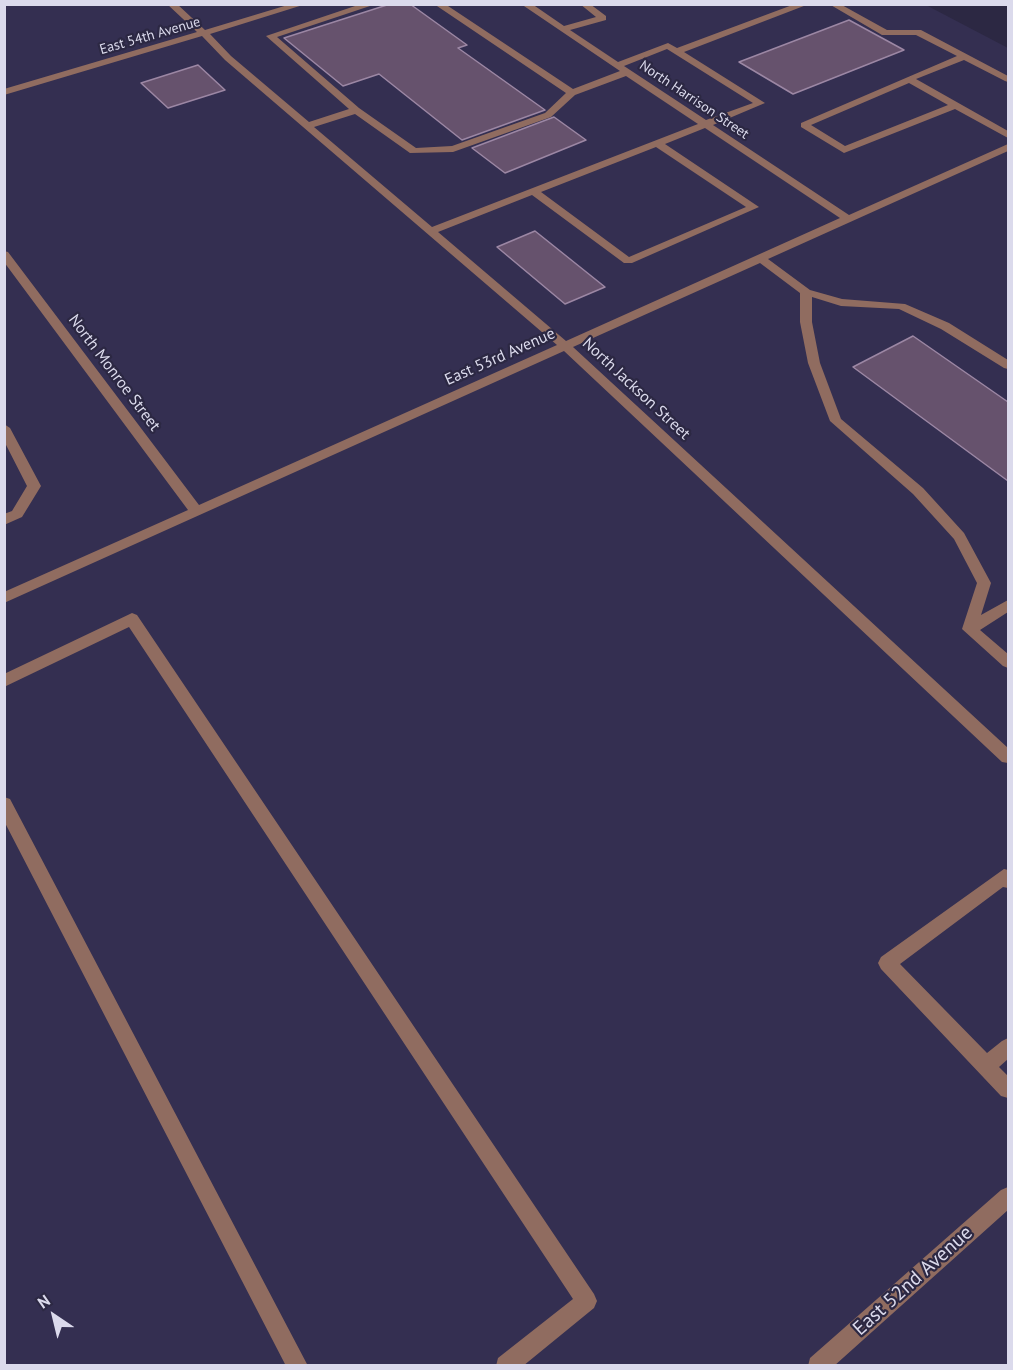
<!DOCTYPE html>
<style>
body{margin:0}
#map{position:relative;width:1013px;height:1370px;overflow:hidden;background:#2c2843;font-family:"PT Sans",sans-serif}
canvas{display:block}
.frame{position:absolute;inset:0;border:6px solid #dbdaec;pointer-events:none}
.north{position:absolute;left:24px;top:1286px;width:60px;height:60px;-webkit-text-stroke:4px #2c2843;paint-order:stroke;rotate:325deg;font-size:16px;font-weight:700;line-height:24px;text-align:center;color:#dbdaec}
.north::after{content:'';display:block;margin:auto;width:21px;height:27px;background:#dbdaec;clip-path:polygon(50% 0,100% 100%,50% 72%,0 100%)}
</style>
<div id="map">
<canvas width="1013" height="1370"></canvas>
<div class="frame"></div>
<div class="north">N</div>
</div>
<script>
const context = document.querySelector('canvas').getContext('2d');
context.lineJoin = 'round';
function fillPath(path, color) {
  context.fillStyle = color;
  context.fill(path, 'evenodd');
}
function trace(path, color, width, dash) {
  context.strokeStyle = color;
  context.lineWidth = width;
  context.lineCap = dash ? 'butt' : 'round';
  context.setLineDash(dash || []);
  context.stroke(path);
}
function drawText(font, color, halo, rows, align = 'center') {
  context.font = font + ' "PT Sans",sans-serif';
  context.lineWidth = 4.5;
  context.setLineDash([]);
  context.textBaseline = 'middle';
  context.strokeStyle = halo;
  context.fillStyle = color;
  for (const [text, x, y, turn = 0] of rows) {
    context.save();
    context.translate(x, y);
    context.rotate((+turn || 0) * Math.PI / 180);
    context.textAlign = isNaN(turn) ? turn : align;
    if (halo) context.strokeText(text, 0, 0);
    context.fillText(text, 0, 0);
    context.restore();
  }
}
const built = new Path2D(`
 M 924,4 L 1008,48 L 1008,1365 L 5,1366 L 5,5 Z`);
const building = new Path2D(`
 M 390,4 L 410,4 L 467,45 L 458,48 L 545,110 L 462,140 L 379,74 L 343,86 L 284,38 Z
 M 849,20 L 904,50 L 793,94 L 739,62 Z
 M 198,65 L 225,90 L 168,108 L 141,83 Z
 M 554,117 L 586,140 L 505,173 L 472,148 Z
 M 535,231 L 605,287 L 565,304 L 497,247 Z
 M 913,336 L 1008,402 L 1008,481 L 853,367 Z`);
const minor = new Path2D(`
 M 167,4 L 177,4 L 205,30 L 291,4 L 306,4 L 210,34 L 231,56 L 309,122 L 349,109 L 266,36 L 361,4 L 376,4 L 277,37 L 359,108 L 416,148 L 452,146 L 545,113 L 566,93 L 434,4 L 445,4 L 573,89 L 620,71 L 521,4 L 532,4 L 564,26 L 596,17 L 580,4 L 590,4 L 606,16 L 606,20 L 570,30 L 618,62 L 668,43 L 677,48 L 795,4 L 809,4 L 684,52 L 765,103 L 713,125 L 849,215 L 1008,144 L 1008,151 L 768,259 L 810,290 L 842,299 L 905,304 L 949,323 L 1008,360 L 1008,369 L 1004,368 L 941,329 L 899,309 L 841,306 L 812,297 L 812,322 L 820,363 L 841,419 L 923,488 L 964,533 L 991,583 L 981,615 L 1008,600 L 1008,612 L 980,630 L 1008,654 L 1008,668 L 1003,666 L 962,629 L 977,583 L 954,539 L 913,494 L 830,421 L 808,363 L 800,322 L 800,293 L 760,263 L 573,347 L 1008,748 L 1008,763 L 1002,762 L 564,351 L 4,603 L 4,592 L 188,510 L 4,262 L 4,251 L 8,252 L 199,505 L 557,345 L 225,60 L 202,36 L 4,95 L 4,89 L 197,32 ZM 667,49 L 753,103 L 706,120 L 624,66 ZM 626,76 L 698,124 L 432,227 L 314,127 L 355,114 L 410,153 L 453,152 L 551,117 L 575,95 ZM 705,128 L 840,218 L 566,341 L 438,232 L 532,195 L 624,263 L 632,263 L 759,207 L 665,144 ZM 656,147 L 746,207 L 629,257 L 541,192 Z
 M 829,4 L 840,4 L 887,30 L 921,30 L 1008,76 L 1008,82 L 1005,81 L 964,60 L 916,79 L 1008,131 L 1008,138 L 955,109 L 844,153 L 801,127 L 801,123 L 957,56 L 916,35 L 882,35 ZM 909,83 L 948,105 L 845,146 L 811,125 Z
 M 4,424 L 10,428 L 41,486 L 22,517 L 4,525 L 4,514 L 12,511 L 27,486 L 4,441 Z
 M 132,613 L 137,615 L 594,1294 L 597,1301 L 594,1308 L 523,1366 L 496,1366 L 498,1358 L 573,1299 L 129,627 L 4,687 L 4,674 Z
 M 4,797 L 10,799 L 308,1366 L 286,1366 L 4,821 Z
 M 1004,869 L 1008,870 L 1008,888 L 1003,887 L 900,964 L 987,1053 L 1002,1041 L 1008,1038 L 1008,1059 L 999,1067 L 1008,1076 L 1008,1098 L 1001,1096 L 881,969 L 878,963 L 881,957 Z
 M 1008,1187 L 1008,1210 L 834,1366 L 808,1366 L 810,1358 L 1001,1190 Z`);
const farStreetnames = [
 ["East 54th Avenue",150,36,-16],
 ["North Harrison Street",694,100,34]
];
const streetNames = [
 ["East 53rd Avenue",500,357,-24],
 ["North Monroe Street",114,373,53],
 ["North Jackson Street",636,389,43]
];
const nearStreetnames = [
 ["East 52nd Avenue",913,1281,-42]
];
fillPath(built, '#342f51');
fillPath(building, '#66526d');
trace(building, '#9c87a4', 1.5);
fillPath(minor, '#906c60');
drawText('14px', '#dbdaec', '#2c2843', farStreetnames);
drawText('16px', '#dbdaec', '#2c2843', streetNames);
drawText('20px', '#dbdaec', '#2c2843', nearStreetnames);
</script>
